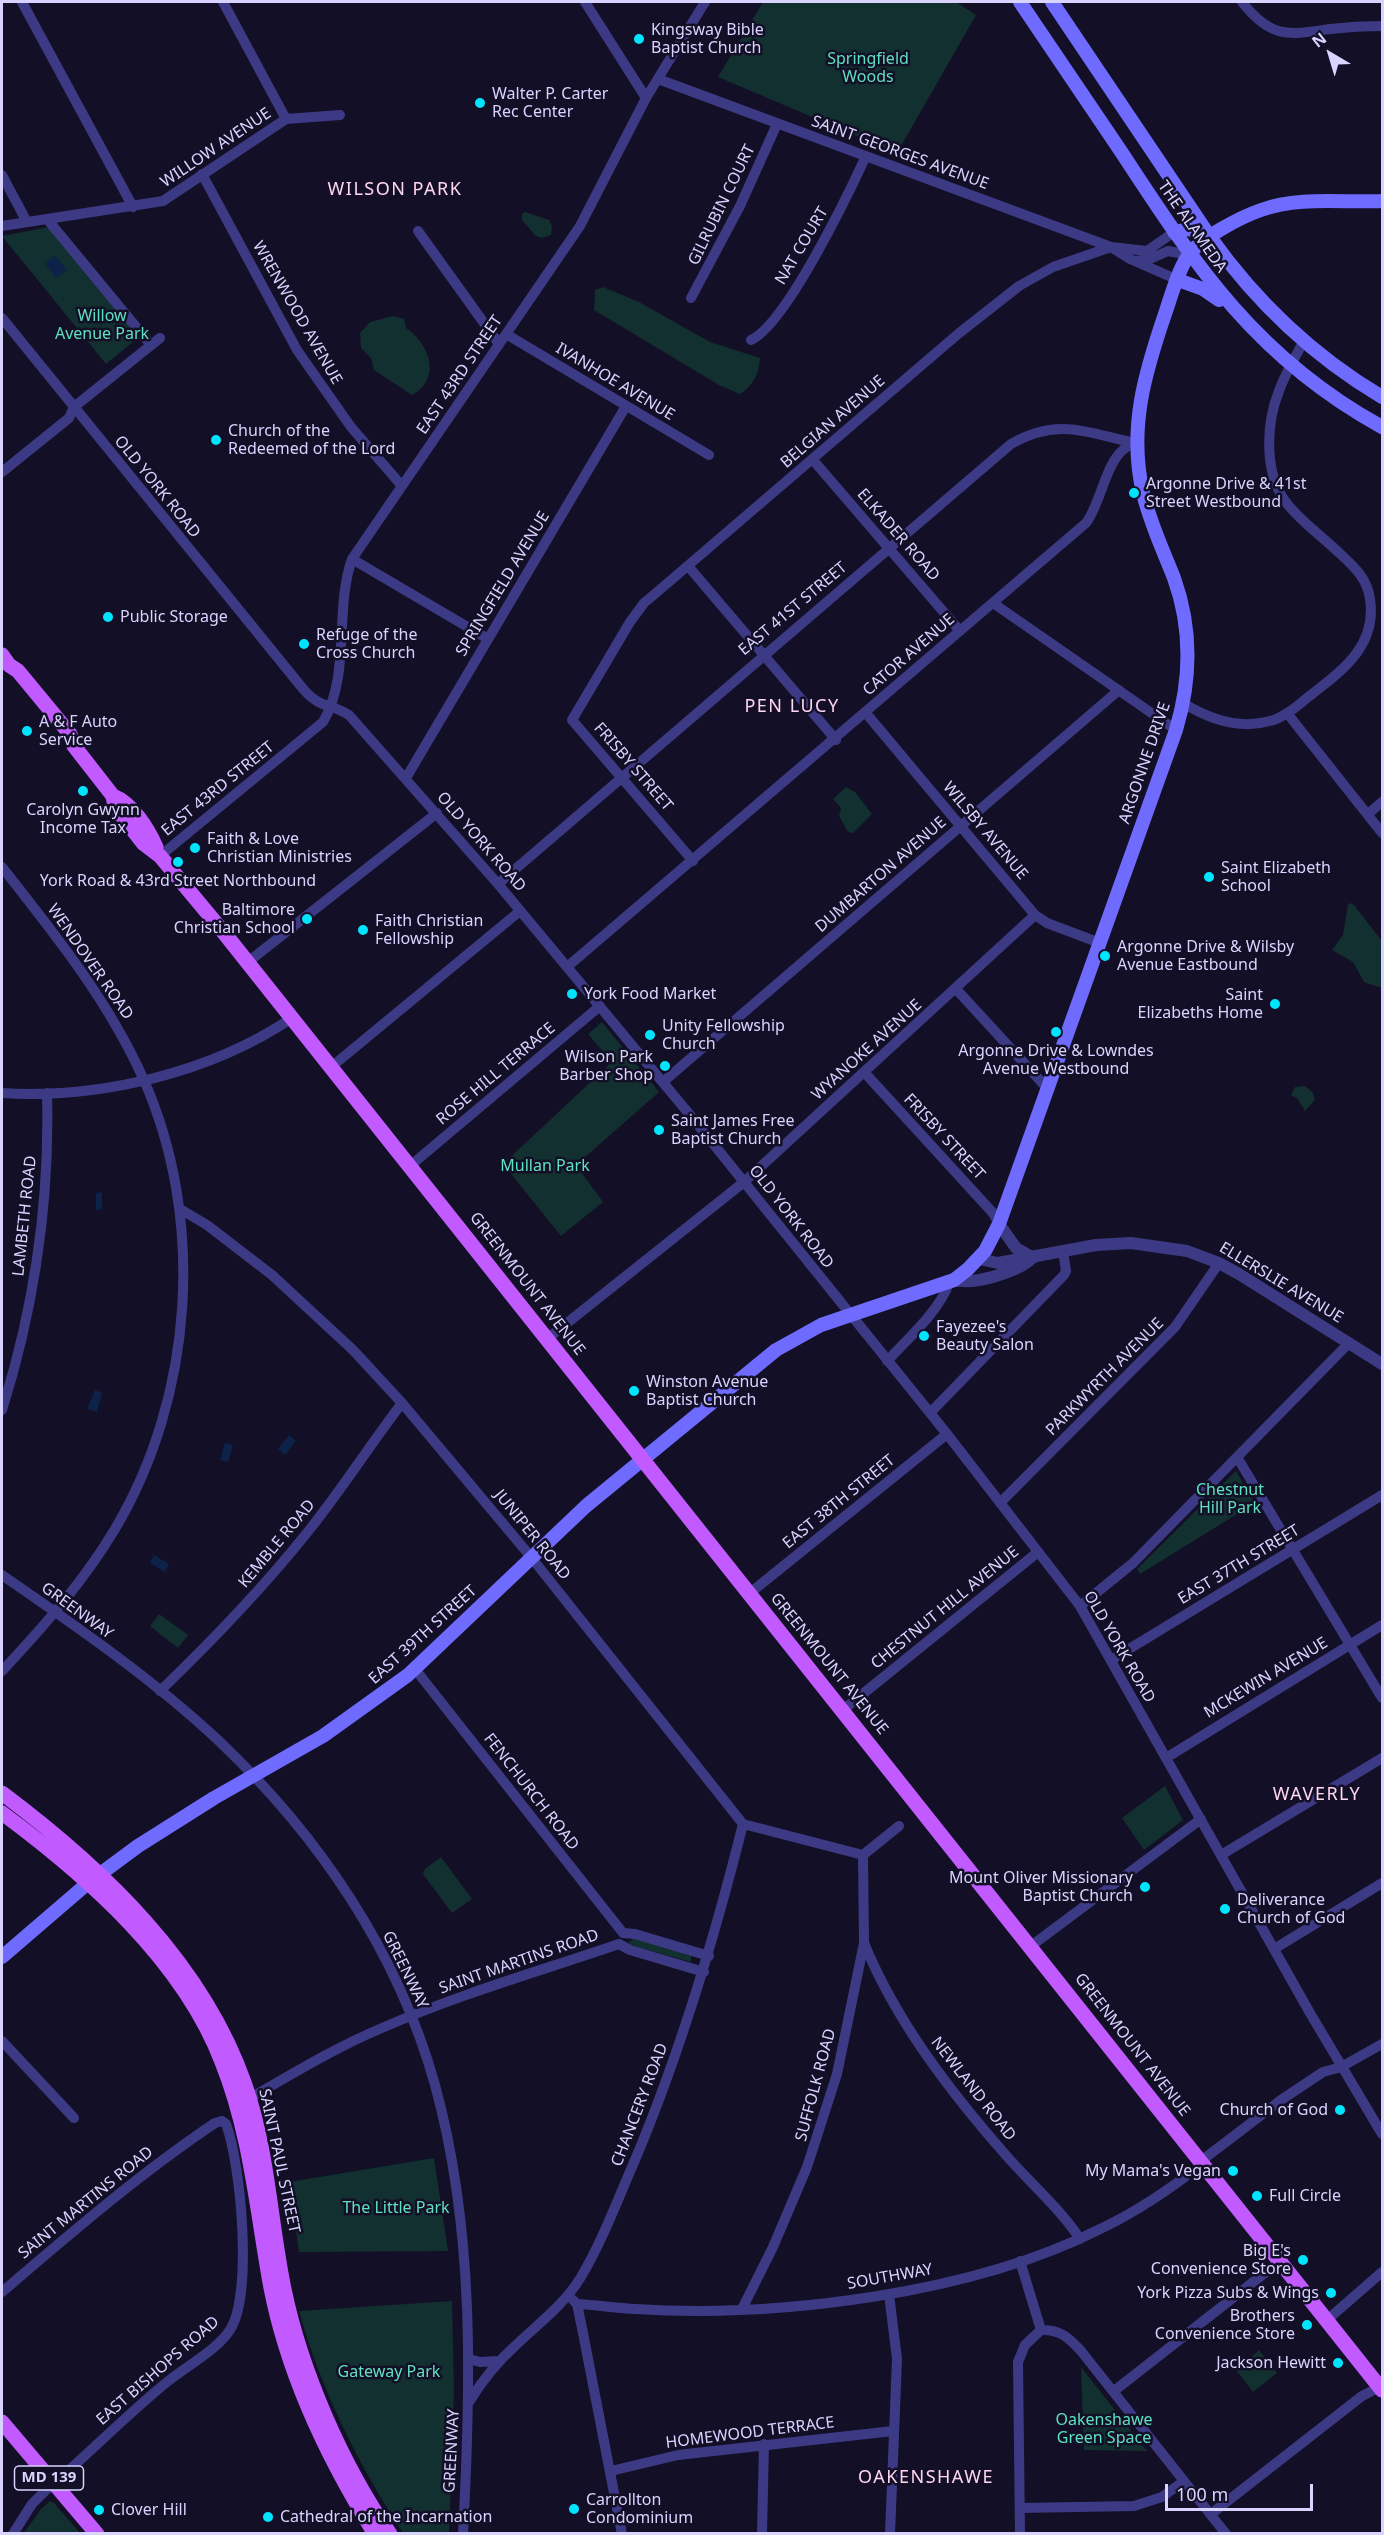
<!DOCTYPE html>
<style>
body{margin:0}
#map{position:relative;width:1384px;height:2535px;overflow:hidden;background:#130f26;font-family:"Noto Sans",sans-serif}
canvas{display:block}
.frame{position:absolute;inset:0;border:3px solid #d9d4ff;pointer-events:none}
.north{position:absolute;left:1300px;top:24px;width:60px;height:60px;-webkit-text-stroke:4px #130f26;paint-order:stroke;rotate:322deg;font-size:16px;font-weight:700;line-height:24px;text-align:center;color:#d9d4ff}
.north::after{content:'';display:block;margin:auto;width:21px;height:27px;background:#d9d4ff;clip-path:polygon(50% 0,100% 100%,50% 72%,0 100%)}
.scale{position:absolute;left:1165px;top:2484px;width:148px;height:27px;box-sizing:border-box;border:3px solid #d9d4ff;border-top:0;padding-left:8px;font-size:18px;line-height:21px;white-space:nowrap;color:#d9d4ff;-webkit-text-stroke:4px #130f26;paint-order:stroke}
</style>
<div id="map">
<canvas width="1384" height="2535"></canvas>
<div class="frame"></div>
<div class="north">N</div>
<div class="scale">100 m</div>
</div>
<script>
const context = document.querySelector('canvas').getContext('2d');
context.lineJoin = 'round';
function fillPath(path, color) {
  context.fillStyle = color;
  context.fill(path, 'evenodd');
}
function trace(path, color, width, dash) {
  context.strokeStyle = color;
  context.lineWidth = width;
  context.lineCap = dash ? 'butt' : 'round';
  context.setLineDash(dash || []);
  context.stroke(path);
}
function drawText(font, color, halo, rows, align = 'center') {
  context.font = font + ' "Noto Sans",sans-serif';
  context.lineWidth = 5;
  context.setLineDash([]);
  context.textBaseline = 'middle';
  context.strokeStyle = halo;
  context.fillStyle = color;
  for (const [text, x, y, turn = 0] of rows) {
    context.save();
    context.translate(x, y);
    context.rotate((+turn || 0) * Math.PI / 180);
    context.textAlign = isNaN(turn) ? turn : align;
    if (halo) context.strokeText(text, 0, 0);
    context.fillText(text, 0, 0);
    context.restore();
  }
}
const green = new Path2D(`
 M 763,2 L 956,2 L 976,15 L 897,153 L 718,77 Z
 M 525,212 L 549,220 L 552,226 L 551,235 L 541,238 L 535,235 L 522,220 L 522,214 Z
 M 49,227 L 139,337 L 106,364 L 2,236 Z
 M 603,287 L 639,302 L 710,342 L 760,358 C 759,374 753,386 740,394 L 719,385 L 594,310 L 595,290 Z
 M 393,316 L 404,319 L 406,328 C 430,344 442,379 412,395 L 374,370 L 371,358 L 361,348 L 360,333 L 370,322 Z
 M 846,787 L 855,792 L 872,814 L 853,833 L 848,832 L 839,816 L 841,808 L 833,799 Z
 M 1350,903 L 1354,905 L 1382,941 L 1382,988 L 1364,982 L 1353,962 L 1332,950 L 1343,935 L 1348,905 Z
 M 602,1022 L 659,1092 L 576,1165 L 603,1202 L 561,1236 L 503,1164 L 612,1062 L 588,1034 Z
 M 1305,1086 L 1313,1093 L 1315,1100 L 1305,1111 L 1297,1098 L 1291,1095 L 1295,1087 Z
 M 1236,1471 L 1255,1503 L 1140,1574 L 1137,1569 Z
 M 159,1614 L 188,1635 L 178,1648 L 150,1626 Z
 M 1165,1786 L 1183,1820 L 1144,1850 L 1122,1818 Z
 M 441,1857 L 472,1899 L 452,1913 L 423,1874 L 425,1869 Z
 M 634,1938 L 691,1955 L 691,1962 L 630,1945 L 629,1942 Z
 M 434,2158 L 448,2251 L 299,2252 L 289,2182 Z
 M 452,2301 L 454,2390 L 449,2533 L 403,2533 C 358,2464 321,2390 299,2311 Z
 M 1259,2350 L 1277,2373 L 1253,2392 L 1236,2370 Z
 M 1081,2367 L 1147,2451 L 1084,2450 Z
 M 50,2501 L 54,2503 L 80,2533 L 24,2533 L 41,2509 Z`);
const water = new Path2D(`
 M 55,255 L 67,270 L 56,278 L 45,264 Z
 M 102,1192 L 102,1209 L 96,1210 L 96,1193 Z
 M 95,1390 L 102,1393 L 97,1412 L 87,1409 Z
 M 289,1435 L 296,1441 L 285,1455 L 278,1449 Z
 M 225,1443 L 233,1445 L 228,1462 L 220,1460 Z
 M 154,1555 L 169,1564 L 165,1572 L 150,1563 Z`);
const minor = new Path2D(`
 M 22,2 L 133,207
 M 223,2 L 286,119
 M 585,2 L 646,98
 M 1242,2 C 1271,39 1288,35 1330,29 C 1347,27 1365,26 1382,26
 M 658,79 L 1111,247 L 1130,259 L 1178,280
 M 202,174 L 297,350 L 351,427 L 402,486
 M 2,175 L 27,222
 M 47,219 L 151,345
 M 2,226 L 163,201 L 286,119 L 340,115
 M 418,231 L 499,344
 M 1136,261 L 1150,259 L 1168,251 L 1189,255
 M 691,298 L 740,206 L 777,124
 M 2,318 L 304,690 C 321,709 330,703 349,715 L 498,884 L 690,1115 L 947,1434 L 1080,1606 L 1310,2013 L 1382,2134
 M 506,334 L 709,455
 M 751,340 C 786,324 848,195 866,156
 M 813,460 L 960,631
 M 2,472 L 69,418 L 74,407 L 160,338
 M 352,559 L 488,639
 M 688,566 L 836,740
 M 993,603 L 1176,730
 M 1183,703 C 1209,719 1239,730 1270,721 C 1286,717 1299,704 1312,694 C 1344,669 1377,645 1370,599 C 1367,576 1351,564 1335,549 C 1318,533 1298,519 1285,501 C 1264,472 1266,423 1279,391 C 1285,374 1295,358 1303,342
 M 865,712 L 1035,915 L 1047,923 L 1100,943
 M 1287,713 L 1382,833
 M 406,778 L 626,406
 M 1368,814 L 1382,802
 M 160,856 L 323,722 C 351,675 334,610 352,559 L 580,226 L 646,98 L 705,2
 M 693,861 L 572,720 L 630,622 L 644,603 L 656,593 L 958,334 L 1019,286 L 1053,267 L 1111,247 L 1147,251 L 1174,232
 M 2,867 C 54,933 108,1000 143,1078 C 206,1219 194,1396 115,1529 C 84,1581 44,1626 2,1671
 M 498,884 L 1011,444 C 1059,417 1086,433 1136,443
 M 248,962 L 437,813
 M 567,967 L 1086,523 C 1103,501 1106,451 1134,444
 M 956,989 L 1047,1088
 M 330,1068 L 520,911
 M 864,1072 L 993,1213 L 999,1224
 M 663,1082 L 1119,690
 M 2,1093 C 100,1099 210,1073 292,1018
 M 410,1166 L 600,1006
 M 180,1209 L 207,1225 L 272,1275 L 353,1350 L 402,1403 L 531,1557 L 743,1824 L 863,1855
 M 547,1339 L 744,1182 L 1035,915
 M 887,1361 C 907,1340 940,1310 949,1283
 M 2,1410 C 34,1308 50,1200 47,1093
 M 930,1413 L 1064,1275 L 1066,1271 L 1063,1251
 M 1237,1457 L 1382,1698
 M 1000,1503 L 1175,1327 L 1219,1263
 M 2,1575 C 76,1626 153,1679 219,1741 C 319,1836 398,1952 435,2085 C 475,2230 471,2385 463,2534
 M 750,1593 L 947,1434
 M 1080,1606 L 1133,1563 L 1349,1343
 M 1111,1660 L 1382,1495
 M 415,1669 L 623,1933
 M 160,1691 C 213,1640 264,1587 310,1529 C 342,1489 370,1445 402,1403
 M 843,1710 L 1038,1552
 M 1166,1758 L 1382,1625
 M 863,1855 L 899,1826
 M 1221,1855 L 1382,1758
 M 623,1933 L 635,1934 L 709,1956
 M 864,1943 C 896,2021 949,2090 1004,2153 C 1028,2181 1059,2207 1080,2239
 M 619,1944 L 630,1950 L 704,1972
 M 1031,1946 L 1201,1819
 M 1274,1949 L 1382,1883
 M 2,2041 L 74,2118
 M 245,2101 C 289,2076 334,2048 382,2028 C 459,1994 540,1971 619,1944
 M 1201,2161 L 1281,2100 L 1323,2072 L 1341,2067 L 1382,2044
 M 1020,2261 L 1041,2330
 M 2,2292 C 71,2233 139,2174 215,2123 L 222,2121 L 226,2124 C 241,2164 253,2294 230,2330 C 217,2350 185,2367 167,2382 C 125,2416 87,2456 45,2491 L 32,2504 L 13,2534
 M 889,2294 L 897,2359 L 890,2534
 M 573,2300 L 577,2304 L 583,2333 L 622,2534
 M 577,2304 C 596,2305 616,2308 635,2309 C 778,2318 972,2294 1100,2229 C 1130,2215 1158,2197 1185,2177
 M 742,2309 L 773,2247 L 807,2167 L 837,2074 L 864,1943 L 863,1855
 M 1327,2320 L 1382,2272
 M 1041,2330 C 1060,2329 1069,2338 1081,2351 L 1226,2534
 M 469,2359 L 480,2362 L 499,2361
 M 1114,2391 L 1280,2261
 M 469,2402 C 482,2381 497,2362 515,2346 C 538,2324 564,2305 581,2277 C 600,2245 614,2209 629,2174 C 678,2061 713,1944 743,1824
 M 611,2471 L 678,2455 L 893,2431
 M 1020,2508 L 1134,2506 L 1162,2497 L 1184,2481
 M 1211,2514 L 1362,2396 L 1382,2386
 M 762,2534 L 764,2444
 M 1020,2534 L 1018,2362 L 1025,2345 L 1041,2330`);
const tertiary = new Path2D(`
 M 999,1224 L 1016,1248 L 1033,1258
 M 979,1259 L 998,1263 L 1096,1245 L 1131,1243 L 1187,1251 L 1219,1263 L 1239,1274 L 1382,1364
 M 954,1280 C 974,1285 1013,1273 1029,1261`);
const secondary = new Path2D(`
 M 1020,2 C 1054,52 1088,102 1122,153 C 1197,268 1258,359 1382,427
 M 1052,2 L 1210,237 C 1257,303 1313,356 1382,397
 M 1174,232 L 1189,229 L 1210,237
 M 1178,280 L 1203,289 L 1219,300
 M 2,1957 L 88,1883 L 138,1846 L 214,1798 L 323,1736 L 408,1675 L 586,1506 L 776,1350 L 821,1325 L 954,1280 L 968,1269 L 985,1251 L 999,1224 L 1176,730 C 1191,680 1192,628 1174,578 C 1163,550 1150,523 1143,493 C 1128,428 1145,372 1166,311 C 1172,293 1178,271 1188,256 C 1200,238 1241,217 1261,210 C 1300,196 1342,203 1382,201`);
const primary = new Path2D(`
 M 2,655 L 9,665 L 18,671 L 70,734 L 74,746 L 113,796 L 115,807 L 143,843 L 160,856 L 225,934 L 1382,2390
 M 113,796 C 132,803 148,829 156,847
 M 2,1793 C 102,1868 203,1963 245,2085 C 268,2151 270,2221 284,2289 C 301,2371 342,2465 390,2534
 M 2,1813 C 87,1876 183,1960 222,2062 C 251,2134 257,2212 271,2288 C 288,2375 328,2459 375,2534
 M 2,2422 L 97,2534`);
const markers = [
 [639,39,6,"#00e5ff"],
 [480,103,6,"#00e5ff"],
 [216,440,6,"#00e5ff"],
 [1134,493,6,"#00e5ff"],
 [108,617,6,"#00e5ff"],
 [304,644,6,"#00e5ff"],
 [27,731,6,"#00e5ff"],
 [83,791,6,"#00e5ff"],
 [195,848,6,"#00e5ff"],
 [178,862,6,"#00e5ff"],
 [1209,877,6,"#00e5ff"],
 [307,919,6,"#00e5ff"],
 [363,930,6,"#00e5ff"],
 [1105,956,6,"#00e5ff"],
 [572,994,6,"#00e5ff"],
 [1275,1004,6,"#00e5ff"],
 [1056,1032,6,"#00e5ff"],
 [650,1035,6,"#00e5ff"],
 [665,1066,6,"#00e5ff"],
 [659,1130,6,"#00e5ff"],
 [924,1336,6,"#00e5ff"],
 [634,1391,6,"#00e5ff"],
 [1145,1887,6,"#00e5ff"],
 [1225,1909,6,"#00e5ff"],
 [1340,2110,6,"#00e5ff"],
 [1233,2171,6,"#00e5ff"],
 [1257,2196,6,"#00e5ff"],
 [1303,2260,6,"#00e5ff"],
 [1331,2293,6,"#00e5ff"],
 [1307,2325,6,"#00e5ff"],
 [1338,2363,6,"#00e5ff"],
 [574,2509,6,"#00e5ff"],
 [99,2510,6,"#00e5ff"],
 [268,2517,6,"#00e5ff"]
];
const shields = [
 [49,2478,69]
];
const shieldNames = [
 ["MD 139",49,2478]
];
const poiNames = [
 ["Kingsway Bible",651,30],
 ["Baptist Church",651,48],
 ["Walter P. Carter",492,94],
 ["Rec Center",492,112],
 ["Church of the",228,431],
 ["Redeemed of the Lord",228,449],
 ["Argonne Drive & 41st",1146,484],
 ["Street Westbound",1146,502],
 ["Public Storage",120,617],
 ["Refuge of the",316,635],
 ["Cross Church",316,653],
 ["A & F Auto",39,722],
 ["Service",39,740],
 ["Carolyn Gwynn",83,810,"center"],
 ["Income Tax",83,828,"center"],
 ["Faith & Love",207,839],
 ["Christian Ministries",207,857],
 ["Saint Elizabeth",1221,868],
 ["School",1221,886],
 ["York Road & 43rd Street Northbound",178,881,"center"],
 ["Baltimore",295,910,"right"],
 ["Christian School",295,928,"right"],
 ["Faith Christian",375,921],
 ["Fellowship",375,939],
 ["Argonne Drive & Wilsby",1117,947],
 ["Avenue Eastbound",1117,965],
 ["York Food Market",584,994],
 ["Saint",1263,995,"right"],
 ["Elizabeths Home",1263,1013,"right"],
 ["Unity Fellowship",662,1026],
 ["Church",662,1044],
 ["Argonne Drive & Lowndes",1056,1051,"center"],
 ["Avenue Westbound",1056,1069,"center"],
 ["Wilson Park",653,1057,"right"],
 ["Barber Shop",653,1075,"right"],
 ["Saint James Free",671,1121],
 ["Baptist Church",671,1139],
 ["Fayezee's",936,1327],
 ["Beauty Salon",936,1345],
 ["Winston Avenue",646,1382],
 ["Baptist Church",646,1400],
 ["Mount Oliver Missionary",1133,1878,"right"],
 ["Baptist Church",1133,1896,"right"],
 ["Deliverance",1237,1900],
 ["Church of God",1237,1918],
 ["Church of God",1328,2110,"right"],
 ["My Mama's Vegan",1221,2171,"right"],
 ["Full Circle",1269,2196],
 ["Big E's",1291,2251,"right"],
 ["Convenience Store",1291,2269,"right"],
 ["York Pizza Subs & Wings",1319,2293,"right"],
 ["Brothers",1295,2316,"right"],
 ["Convenience Store",1295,2334,"right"],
 ["Jackson Hewitt",1326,2363,"right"],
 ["Carrollton",586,2500],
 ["Condominium",586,2518],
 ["Clover Hill",111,2510],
 ["Cathedral of the Incarnation",280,2517]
];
const parkNames = [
 ["Springfield",868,59],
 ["Woods",868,77],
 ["Willow",102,316],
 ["Avenue Park",102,334],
 ["Mullan Park",545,1166],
 ["Chestnut",1230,1490],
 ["Hill Park",1230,1508],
 ["The Little Park",396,2208],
 ["Gateway Park",389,2372],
 ["Oakenshawe",1104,2420],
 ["Green Space",1104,2438]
];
const streetNames = [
 ["WILLOW AVENUE",216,148,-34],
 ["SAINT GEORGES AVENUE",900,153,20],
 ["GILRUBIN COURT",722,205,-64],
 ["THE ALAMEDA",1192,227,55],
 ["NAT COURT",802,246,-59],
 ["WRENWOOD AVENUE",297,313,60],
 ["EAST 43RD STREET",460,375,-56],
 ["IVANHOE AVENUE",615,382,31],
 ["BELGIAN AVENUE",833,422,-41],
 ["OLD YORK ROAD",157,487,51],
 ["ELKADER ROAD",898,535,49],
 ["SPRINGFIELD AVENUE",503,584,-59],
 ["EAST 41ST STREET",793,609,-40],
 ["CATOR AVENUE",909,655,-41],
 ["ARGONNE DRIVE",1145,763,-71],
 ["FRISBY STREET",633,767,49],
 ["EAST 43RD STREET",218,789,-39],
 ["WILSBY AVENUE",985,831,50],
 ["OLD YORK ROAD",481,842,49],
 ["DUMBARTON AVENUE",881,875,-41],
 ["WENDOVER ROAD",90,962,55],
 ["WYANOKE AVENUE",867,1050,-42],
 ["ROSE HILL TERRACE",496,1074,-40],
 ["FRISBY STREET",944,1137,47],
 ["LAMBETH ROAD",25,1216,-84],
 ["OLD YORK ROAD",791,1217,52],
 ["ELLERSLIE AVENUE",1281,1283,31],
 ["GREENMOUNT AVENUE",527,1284,52],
 ["PARKWYRTH AVENUE",1105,1377,-45],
 ["EAST 38TH STREET",839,1502,-39],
 ["JUNIPER ROAD",532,1535,51],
 ["KEMBLE ROAD",277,1544,-50],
 ["EAST 37TH STREET",1239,1565,-31],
 ["CHESTNUT HILL AVENUE",945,1608,-39],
 ["GREENWAY",77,1611,36],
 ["EAST 39TH STREET",423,1635,-42],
 ["OLD YORK ROAD",1119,1647,60],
 ["GREENMOUNT AVENUE",829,1664,51],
 ["MCKEWIN AVENUE",1266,1678,-31],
 ["FENCHURCH ROAD",531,1792,52],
 ["SAINT MARTINS ROAD",519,1962,-19],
 ["GREENWAY",405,1970,64],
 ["GREENMOUNT AVENUE",1132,2045,52],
 ["SUFFOLK ROAD",816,2085,-75],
 ["NEWLAND ROAD",973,2089,52],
 ["CHANCERY ROAD",640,2105,-69],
 ["SAINT PAUL STREET",279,2161,78],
 ["SAINT MARTINS ROAD",86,2203,-39],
 ["SOUTHWAY",890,2277,-10],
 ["EAST BISHOPS ROAD",158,2371,-41],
 ["HOMEWOOD TERRACE",750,2433,-7],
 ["GREENWAY",452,2451,-87]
];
const neighbourhoodNames = [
 ["WILSON PARK",395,190],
 ["PEN LUCY",792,707],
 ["WAVERLY",1317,1795],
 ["OAKENSHAWE",926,2478]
];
fillPath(green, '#12302f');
fillPath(water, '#0c2248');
trace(minor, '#3d3a85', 10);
trace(tertiary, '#3d3a85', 12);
trace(secondary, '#6f6bff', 14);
trace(primary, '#c25bff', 15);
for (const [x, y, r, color] of markers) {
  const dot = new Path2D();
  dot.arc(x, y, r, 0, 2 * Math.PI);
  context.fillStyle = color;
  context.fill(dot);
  trace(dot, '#130f26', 2);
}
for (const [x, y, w] of shields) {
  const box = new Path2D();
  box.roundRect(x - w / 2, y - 12, w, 24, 4.5);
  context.fillStyle = '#130f26';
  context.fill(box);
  trace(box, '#d9d4ff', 1.5);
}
drawText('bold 15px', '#d9d4ff', null, shieldNames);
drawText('16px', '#d9d4ff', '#130f26', poiNames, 'left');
drawText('16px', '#5fe0c0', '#130f26', parkNames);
drawText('16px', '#d9d4ff', '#130f26', streetNames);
context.letterSpacing = '1.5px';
drawText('18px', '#ffd6f0', '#130f26', neighbourhoodNames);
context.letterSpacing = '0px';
</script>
